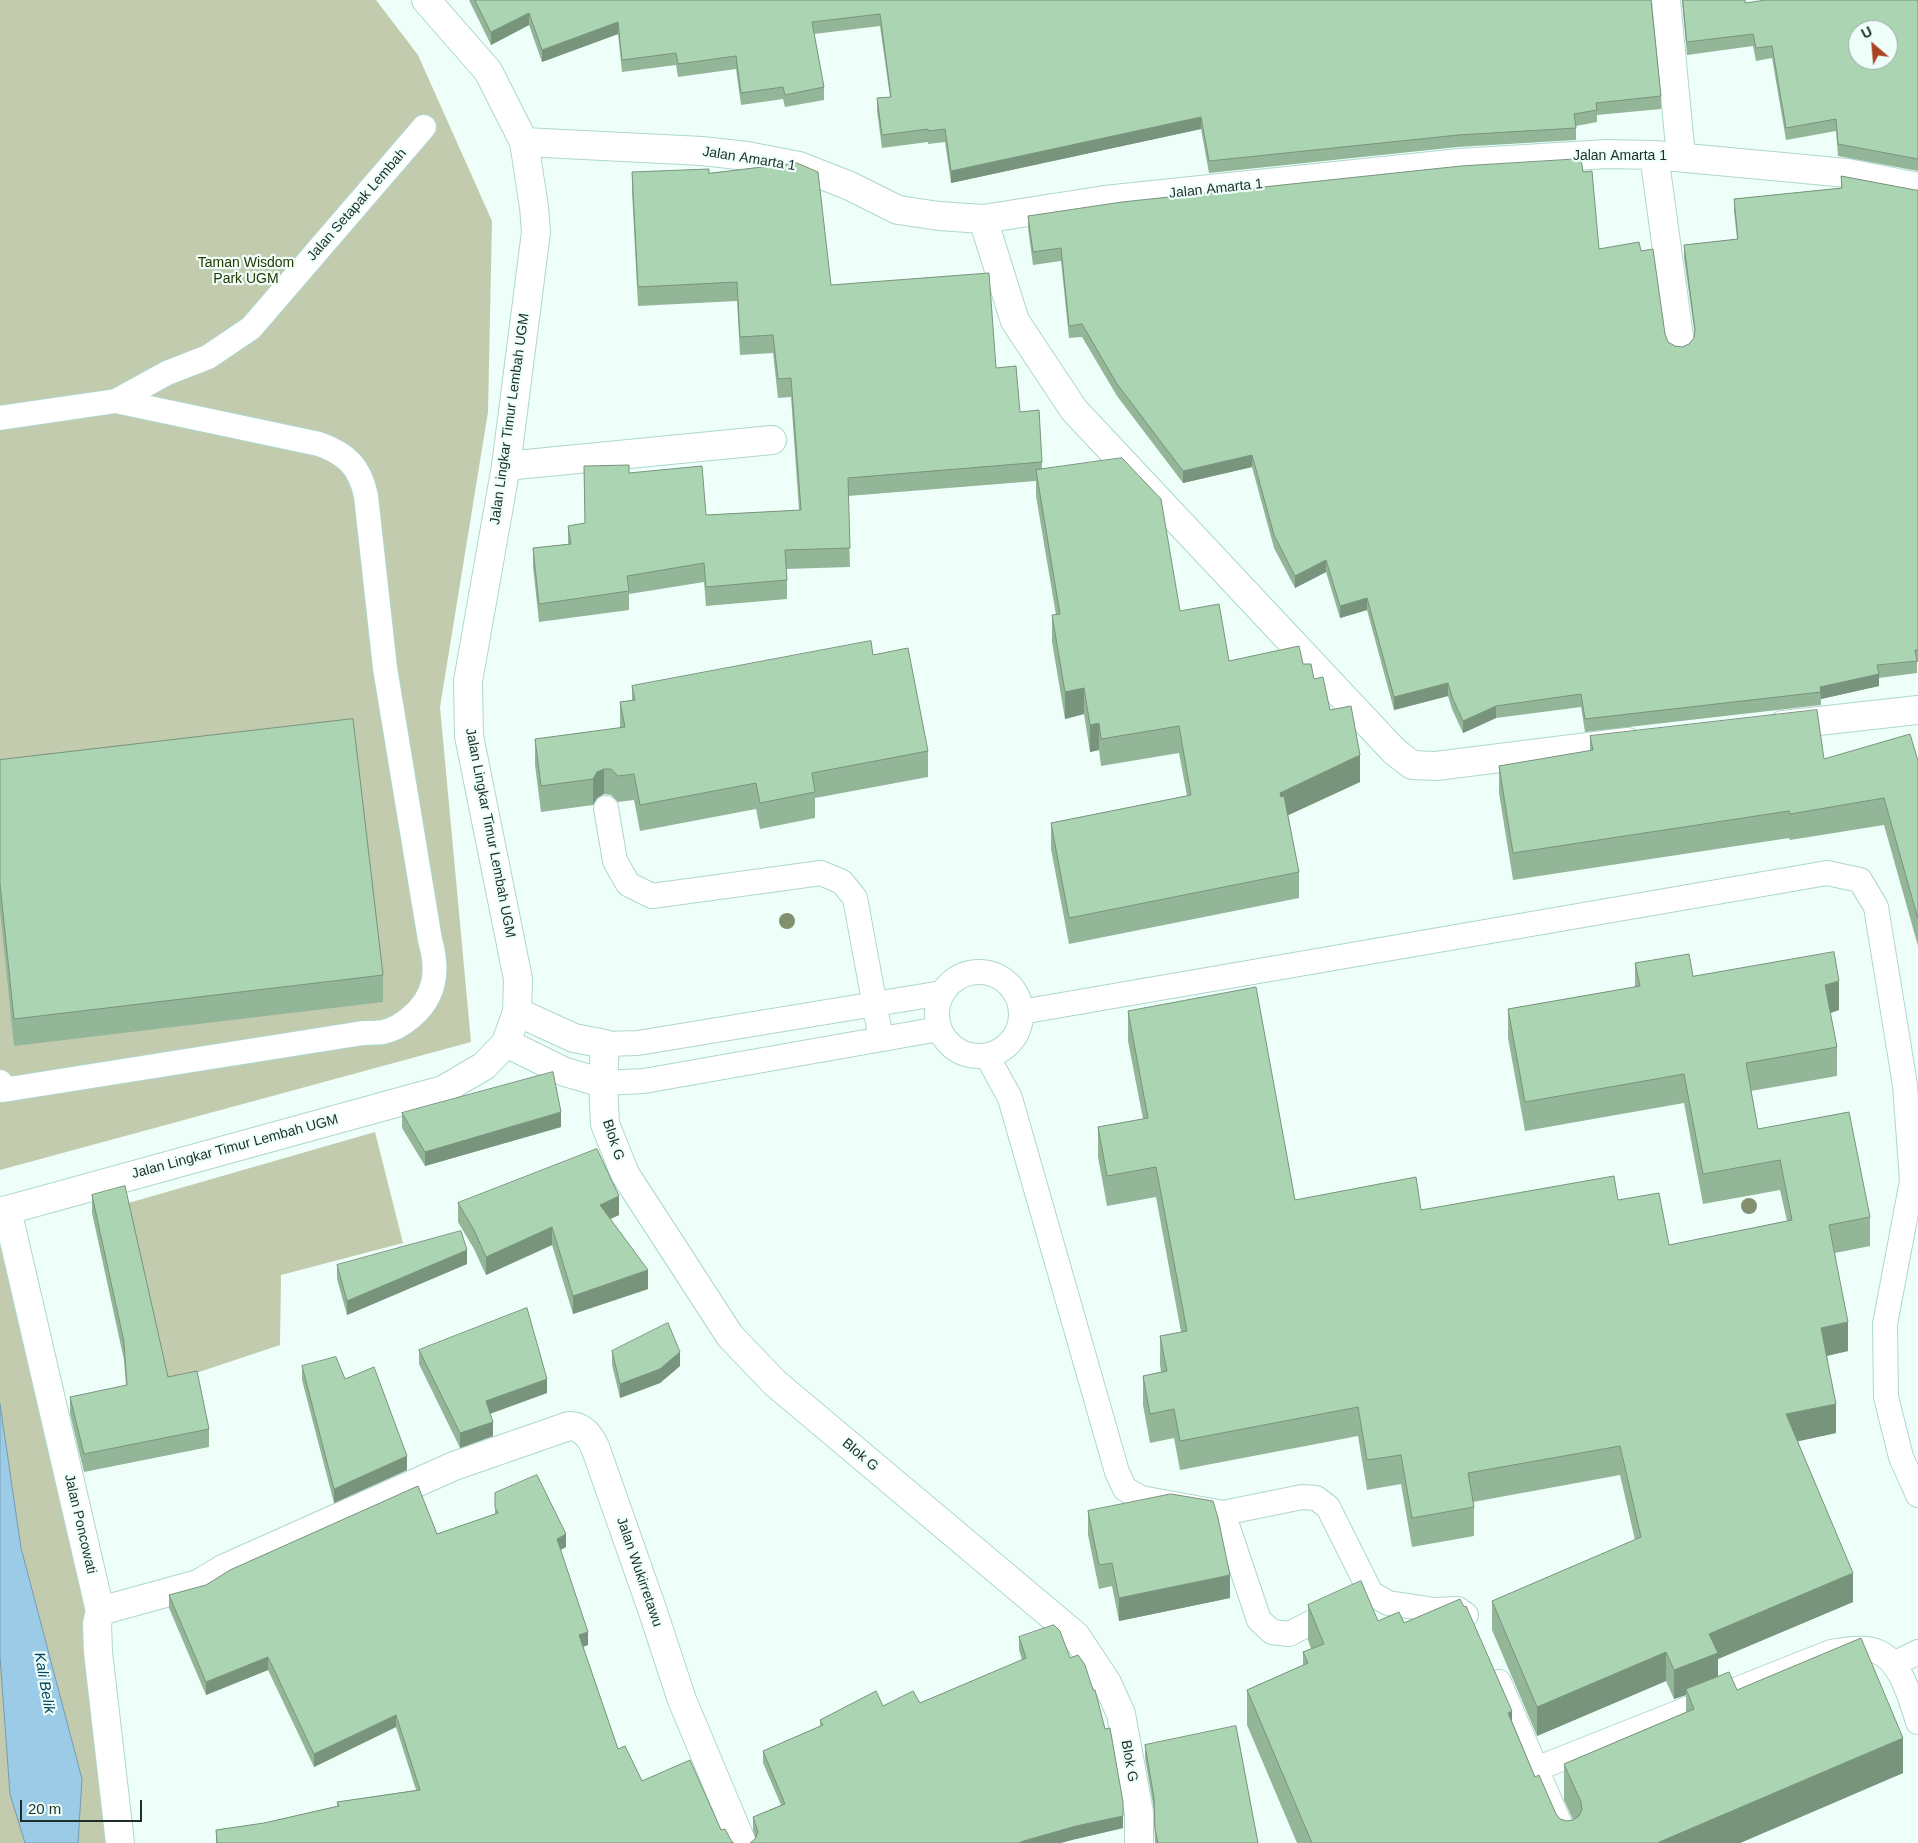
<!DOCTYPE html>
<style>
body{margin:0}
#map{position:relative;width:1918px;height:1843px;overflow:hidden;background:#eefffa;font-family:Arial,sans-serif}
canvas{display:block}
.north{position:absolute;left:1848px;top:20px;width:50px;height:50px;box-sizing:border-box;background:#eefffa;border:1px solid #9baca7;border-radius:50%;rotate:333deg;font-size:14px;font-weight:700;line-height:20px;text-align:center;color:#1e2f2b}
.north::after{content:'';display:block;margin:auto;width:18px;height:22px;background:#ab4323;clip-path:polygon(50% 0,100% 100%,50% 72%,0 100%)}
.scale{position:absolute;left:20px;top:1800px;width:122px;height:22px;box-sizing:border-box;border:2px solid #1e2f2b;border-top:0;padding-left:6px;font-size:15px;line-height:18px;white-space:nowrap;color:#1e2f2b;-webkit-text-stroke:4px #eefffa;paint-order:stroke}
</style>
<div id="map">
<canvas width="1918" height="1843"></canvas>
<div class="north">U</div>
<div class="scale">20 m</div>
</div>
<script>
const context = document.querySelector('canvas').getContext('2d');
context.lineJoin = 'round';
function fillPath(path, color) {
  context.fillStyle = color;
  context.fill(path, 'evenodd');
}
function trace(path, color, width, dash) {
  context.strokeStyle = color;
  context.lineWidth = width;
  context.lineCap = dash ? 'butt' : 'round';
  context.setLineDash(dash || []);
  context.stroke(path);
}
function drawText(font, color, halo, rows, align = 'center') {
  context.font = font + ' Arial,sans-serif';
  context.lineWidth = 4.5;
  context.setLineDash([]);
  context.textBaseline = 'middle';
  context.strokeStyle = halo;
  context.fillStyle = color;
  for (const [text, x, y, turn = 0] of rows) {
    context.save();
    context.translate(x, y);
    context.rotate((+turn || 0) * Math.PI / 180);
    context.textAlign = isNaN(turn) ? turn : align;
    if (halo) context.strokeText(text, 0, 0);
    context.fillText(text, 0, 0);
    context.restore();
  }
}
const green = new Path2D(`
 M 0,0 L 376,0 L 418,55 L 492,221 L 488,412 L 440,707 L 471,1042 L 0,1170 Z
 M 375,1132 L 403,1243 L 281,1275 L 280,1345 L 166,1383 L 125,1204 Z
 M 0,1214 L 72,1521 L 117,1843 L 0,1843 Z`);
const water = new Path2D(`
 M 0,1404 L 21,1548 L 82,1779 L 78,1843 L 25,1843 L 10,1794 L 0,1657 Z`);
const service = new Path2D(`
 M 0,418 L 116,401 L 167,373 L 208,357 L 251,328 L 424,127
 M 606,808 L 615,861 L 628,884 L 652,896 L 821,873 L 842,882 L 855,898 L 881,1039
 M937 1014a42 42 0 1 1 84 0a42 42 0 1 1-84 0Z
 M 1021,1012 L 1827,873 L 1860,880 L 1876,907 L 1905,1085 L 1912,1181 L 1885,1324 L 1886,1397 L 1901,1457 L 1918,1495
 M 605,1044 L 638,1043 L 942,993
 M 987,1056 L 1010,1098 L 1117,1472 L 1125,1489 L 1141,1498 L 1223,1513 L 1302,1497 L 1316,1498 L 1328,1507 L 1371,1593 L 1388,1603 L 1435,1610 L 1458,1609 L 1466,1615
 M 0,1082 L 3,1090 L 363,1033 C 370,1033 377,1033 383,1032 C 393,1030 403,1024 410,1018 C 436,997 439,971 430,940 L 385,668 L 366,496 C 360,467 347,454 319,444 L 116,401
 M 603,1083 L 644,1081 L 939,1029
 M 1223,1513 L 1259,1620 L 1272,1632 L 1289,1634 L 1336,1610
 M 1894,1664 L 1918,1652
 M 1499,1682 L 1568,1843
 M 1536,1769 L 1831,1652 C 1845,1650 1864,1646 1878,1652 C 1901,1661 1911,1700 1918,1722`);
const minor = new Path2D(`
 M 1666,0 L 1681,157
 M 524,142 L 702,151 L 747,156 L 799,166 L 850,186 L 898,210 L 939,216 L 983,219 L 1105,200 L 1460,163 L 1607,154 L 1654,155 L 1847,173 L 1918,187
 M 1654,155 L 1680,344
 M 983,219 L 1015,321 L 1074,410 L 1394,751 L 1412,765 L 1436,766 L 1628,742
 M 506,466 L 772,440
 M 1783,725 L 1918,710
 M 517,1012 L 574,1038 L 605,1044 L 603,1083 L 605,1124 L 625,1174 L 730,1336 L 775,1383 L 1076,1636 L 1107,1683 L 1121,1714 L 1139,1813 L 1139,1843
 M 506,1043 L 565,1072 L 603,1083
 M 7,1210 L 100,1611 L 97,1624 L 98,1652 L 120,1843
 M 100,1611 L 198,1584 L 223,1569 L 454,1466 L 569,1426 C 582,1426 590,1436 595,1447 L 651,1606 L 682,1700 L 742,1843`);
const tertiary = new Path2D(`
 M 0,1212 L 443,1090 L 484,1066 L 506,1043 L 517,1012 L 518,979 L 469,736 L 468,681 L 506,466 L 536,232 L 534,207 L 524,142 L 488,71 L 426,0`);
const trees = [
 [787,921],
 [1749,1206]
];
const wall = new Path2D(`
 M 469,0 L 1651,0 L 1661,96 L 1661,109 L 1597,115 L 1597,122 L 1576,126 L 1576,140 L 1458,147 L 1209,173 L 1201,129 L 951,183 L 945,142 L 928,144 L 928,142 L 882,148 L 877,111 L 877,98 L 890,97 L 880,26 L 814,34 L 824,87 L 824,100 L 785,107 L 783,99 L 741,105 L 736,69 L 678,77 L 676,65 L 622,72 L 618,34 L 542,62 L 529,25 L 491,45 Z
 M 1682,0 L 1745,0 L 1745,3 L 1918,0 L 1918,171 L 1838,156 L 1836,131 L 1786,140 L 1772,58 L 1756,61 L 1753,46 L 1687,55 Z
 M 632,172 L 709,173 L 831,285 L 996,368 L 1020,412 L 1042,462 L 1042,469 L 1180,611 L 1229,661 L 1303,664 L 1314,679 L 1330,710 L 1360,782 L 1288,815 L 1299,872 L 1299,898 L 1069,944 L 1051,849 L 1051,823 L 1187,796 L 1179,753 L 1101,766 L 1099,750 L 1090,752 L 1084,714 L 1065,719 L 1052,642 L 1052,615 L 1056,615 L 1036,496 L 1036,481 L 848,496 L 850,567 L 786,569 L 787,580 L 787,599 L 706,606 L 704,582 L 629,594 L 629,610 L 539,622 L 533,567 L 533,548 L 568,544 L 568,526 L 585,523 L 584,466 L 629,473 L 706,515 L 799,510 L 791,397 L 778,398 L 773,353 L 740,355 L 737,301 L 638,306 L 632,191 Z
 M 1583,172 L 1599,249 L 1641,251 L 1665,334 L 1668,342 L 1675,346 L 1682,347 L 1689,344 L 1694,338 L 1695,336 L 1684,258 L 1684,245 L 1737,239 L 1734,211 L 1734,199 L 1841,188 L 1841,176 L 1915,190 L 1918,190 L 1918,662 L 1917,662 L 1917,673 L 1879,678 L 1879,686 L 1821,699 L 1821,705 L 1585,732 L 1581,707 L 1496,718 L 1463,733 L 1452,709 L 1448,696 L 1394,710 L 1367,610 L 1340,618 L 1326,572 L 1295,588 L 1274,548 L 1252,467 L 1183,483 L 1117,396 L 1082,337 L 1069,338 L 1061,261 L 1033,265 L 1028,228 L 1028,216 Z
 M 873,655 L 928,751 L 928,777 L 815,798 L 815,818 L 760,829 L 756,809 L 640,831 L 634,800 L 618,802 L 611,795 L 604,794 L 597,798 L 593,805 L 541,812 L 535,765 L 535,739 L 620,728 L 620,702 L 632,700 L 632,686 Z
 M 1590,736 L 1824,759 L 1918,761 L 1918,946 L 1884,825 L 1790,840 L 1789,838 L 1513,880 L 1499,793 L 1499,766 L 1590,751 Z
 M 0,760 L 383,975 L 383,1002 L 14,1046 L 0,910 Z
 M 1635,963 L 1839,1010 L 1830,1013 L 1837,1047 L 1837,1076 L 1751,1091 L 1758,1129 L 1870,1217 L 1870,1246 L 1835,1253 L 1848,1351 L 1827,1356 L 1836,1433 L 1797,1441 L 1853,1602 L 1718,1659 L 1718,1676 L 1737,1690 L 1903,1773 L 1740,1843 L 1297,1843 L 1247,1725 L 1247,1690 L 1303,1665 L 1303,1652 L 1311,1649 L 1308,1640 L 1308,1605 L 1378,1621 L 1404,1623 L 1512,1721 L 1535,1777 L 1556,1814 L 1560,1819 L 1567,1821 L 1573,1820 L 1564,1800 L 1564,1764 L 1686,1712 L 1686,1695 L 1674,1699 L 1666,1681 L 1537,1736 L 1492,1630 L 1492,1601 L 1635,1540 L 1620,1475 L 1473,1502 L 1474,1507 L 1474,1536 L 1412,1547 L 1401,1484 L 1367,1490 L 1358,1436 L 1180,1470 L 1174,1438 L 1150,1443 L 1143,1405 L 1143,1376 L 1161,1372 L 1160,1365 L 1160,1336 L 1181,1332 L 1156,1197 L 1107,1206 L 1098,1157 L 1098,1127 L 1143,1119 L 1128,1041 L 1128,1011 L 1295,1200 L 1421,1210 L 1618,1200 L 1669,1245 L 1787,1221 L 1780,1190 L 1703,1204 L 1684,1103 L 1525,1131 L 1508,1038 L 1508,1009 L 1635,987 Z
 M 402,1113 L 561,1127 L 425,1166 L 402,1128 Z
 M 92,1195 L 168,1377 L 209,1429 L 209,1447 L 84,1472 L 70,1414 L 70,1397 L 126,1386 L 124,1360 L 92,1213 Z
 M 458,1203 L 619,1215 L 610,1219 L 648,1289 L 573,1314 L 552,1245 L 486,1275 L 474,1249 L 458,1222 Z
 M 467,1264 L 347,1315 L 337,1279 L 337,1265 Z
 M 419,1350 L 547,1393 L 490,1414 L 493,1436 L 460,1448 L 419,1364 Z
 M 612,1351 L 680,1366 L 660,1383 L 620,1398 L 612,1365 Z
 M 302,1366 L 345,1379 L 407,1470 L 334,1503 L 302,1380 Z
 M 495,1493 L 566,1547 L 560,1550 L 588,1645 L 583,1647 L 618,1749 L 642,1781 L 721,1830 L 732,1842 L 734,1843 L 216,1843 L 216,1830 L 264,1823 L 337,1806 L 337,1802 L 416,1790 L 396,1727 L 314,1767 L 268,1670 L 206,1695 L 169,1608 L 169,1595 L 437,1534 L 495,1514 Z
 M 1088,1511 L 1230,1598 L 1119,1621 L 1112,1586 L 1099,1589 L 1088,1535 Z
 M 1019,1637 L 1123,1828 L 1076,1839 L 755,1839 L 755,1837 L 753,1830 L 753,1817 L 781,1805 L 763,1763 L 763,1751 L 820,1726 L 820,1720 L 883,1706 L 920,1703 L 1022,1660 L 1019,1650 Z
 M 1145,1745 L 1258,1843 L 1155,1843 L 1154,1810 L 1145,1758 Z`);
const shadedWall = new Path2D(`
 M 529,13 L 529,25 L 491,45 L 491,32 Z
 M 618,22 L 618,34 L 542,62 L 542,50 Z
 M 1201,117 L 1201,129 L 951,183 L 951,171 Z
 M 1252,455 L 1252,467 L 1183,483 L 1183,471 Z
 M 1326,560 L 1326,572 L 1295,588 L 1295,576 Z
 M 1367,598 L 1367,610 L 1340,618 L 1340,606 Z
 M 1879,674 L 1879,686 L 1821,699 L 1820,687 Z
 M 1448,683 L 1448,696 L 1394,710 L 1394,697 Z
 M 1084,688 L 1084,714 L 1065,719 L 1065,692 Z
 M 1496,706 L 1496,718 L 1463,733 L 1463,721 Z
 M 1099,723 L 1099,750 L 1090,752 L 1090,725 Z
 M 1360,755 L 1360,782 L 1280,819 L 1280,793 Z
 M 604,769 L 604,794 L 597,798 L 593,805 L 593,779 L 597,772 Z
 M 1839,981 L 1839,1010 L 1825,1015 L 1825,985 Z
 M 561,1112 L 561,1127 L 425,1166 L 425,1152 Z
 M 619,1196 L 619,1215 L 600,1224 L 600,1205 Z
 M 552,1227 L 552,1245 L 486,1275 L 486,1257 Z
 M 467,1250 L 467,1264 L 347,1315 L 347,1301 Z
 M 648,1270 L 648,1289 L 573,1314 L 573,1296 Z
 M 1848,1322 L 1848,1351 L 1821,1357 L 1821,1328 Z
 M 680,1352 L 680,1366 L 660,1383 L 620,1398 L 620,1384 Z
 M 547,1379 L 547,1393 L 486,1415 L 486,1401 Z
 M 1836,1404 L 1836,1433 L 1786,1444 L 1786,1414 Z
 M 493,1422 L 493,1436 L 460,1448 L 460,1433 Z
 M 407,1456 L 407,1470 L 334,1503 L 334,1489 Z
 M 566,1534 L 566,1547 L 557,1552 L 557,1539 Z
 M 1853,1573 L 1853,1602 L 1718,1659 L 1718,1682 L 1686,1689 L 1686,1695 L 1674,1699 L 1674,1670 L 1709,1634 Z
 M 1230,1575 L 1230,1598 L 1119,1621 L 1119,1598 Z
 M 588,1632 L 588,1645 L 579,1648 L 579,1635 Z
 M 1666,1652 L 1666,1681 L 1537,1736 L 1537,1707 Z
 M 268,1657 L 268,1670 L 206,1695 L 206,1682 Z
 M 1512,1711 L 1512,1747 L 1508,1713 Z
 M 396,1715 L 396,1727 L 314,1767 L 314,1754 Z
 M 1903,1738 L 1903,1773 L 1740,1843 L 1657,1843 Z
 M 1123,1816 L 1123,1828 L 1076,1839 L 1061,1843 L 1020,1843 L 1020,1842 L 1076,1826 Z`);
const building = new Path2D(`
 M 475,0 L 1651,0 L 1661,96 L 1596,103 L 1597,110 L 1574,114 L 1576,128 L 1458,135 L 1209,161 L 1201,117 L 951,171 L 945,129 L 928,131 L 928,129 L 882,135 L 877,98 L 891,97 L 880,14 L 812,22 L 824,87 L 785,95 L 783,87 L 741,93 L 736,56 L 678,64 L 676,53 L 622,60 L 618,22 L 542,50 L 529,13 L 491,32 Z
 M 1683,0 L 1745,0 L 1745,3 L 1766,0 L 1918,0 L 1918,159 L 1838,144 L 1836,119 L 1786,128 L 1772,46 L 1756,48 L 1753,34 L 1687,42 ZM 1858,30 L 1888,30 L 1888,60 L 1858,60 Z
 M 1581,159 L 1583,172 L 1592,171 L 1599,249 L 1639,242 L 1641,251 L 1653,249 L 1665,334 L 1668,342 L 1675,346 L 1682,347 L 1689,344 L 1694,338 L 1695,330 L 1684,245 L 1738,239 L 1734,199 L 1842,188 L 1841,176 L 1915,190 L 1918,190 L 1918,650 L 1915,650 L 1917,661 L 1877,665 L 1879,674 L 1820,687 L 1821,692 L 1585,719 L 1581,694 L 1496,706 L 1463,721 L 1452,697 L 1448,683 L 1394,697 L 1367,598 L 1340,606 L 1326,560 L 1295,576 L 1274,535 L 1252,455 L 1183,471 L 1117,384 L 1082,324 L 1069,326 L 1061,248 L 1033,252 L 1028,216 L 1122,202 L 1461,166 Z
 M 797,163 L 818,172 L 831,285 L 989,273 L 996,368 L 1016,366 L 1020,412 L 1039,410 L 1042,462 L 848,478 L 850,548 L 785,550 L 787,580 L 706,587 L 704,563 L 627,576 L 629,591 L 539,604 L 533,548 L 571,544 L 568,526 L 585,523 L 584,466 L 629,465 L 629,473 L 702,466 L 706,515 L 801,510 L 791,378 L 778,379 L 773,335 L 740,337 L 737,282 L 638,287 L 632,172 L 709,169 L 709,173 Z
 M 1122,458 L 1161,499 L 1180,611 L 1219,604 L 1229,661 L 1299,646 L 1303,664 L 1311,664 L 1314,679 L 1323,677 L 1330,710 L 1351,706 L 1360,755 L 1280,793 L 1281,797 L 1284,796 L 1299,872 L 1069,918 L 1051,823 L 1191,795 L 1179,726 L 1101,739 L 1099,723 L 1090,725 L 1084,688 L 1065,692 L 1052,615 L 1060,614 L 1036,470 Z
 M 871,641 L 873,655 L 908,648 L 928,751 L 812,773 L 815,792 L 760,803 L 756,783 L 640,805 L 634,774 L 618,776 L 611,769 L 604,769 L 597,772 L 593,779 L 541,786 L 535,739 L 625,727 L 620,702 L 635,700 L 632,686 Z
 M 1817,710 L 1824,759 L 1910,734 L 1918,761 L 1918,919 L 1884,798 L 1790,814 L 1789,811 L 1513,853 L 1499,766 L 1593,750 L 1590,736 Z
 M 353,719 L 383,975 L 14,1019 L 0,884 L 0,760 Z
 M 1834,952 L 1839,981 L 1825,985 L 1837,1047 L 1746,1063 L 1758,1129 L 1849,1112 L 1870,1217 L 1829,1225 L 1848,1322 L 1821,1328 L 1836,1404 L 1786,1414 L 1853,1573 L 1709,1634 L 1718,1653 L 1674,1670 L 1666,1652 L 1537,1707 L 1492,1601 L 1641,1537 L 1620,1446 L 1468,1473 L 1474,1507 L 1412,1518 L 1401,1455 L 1367,1460 L 1358,1407 L 1180,1441 L 1174,1409 L 1150,1414 L 1143,1376 L 1167,1371 L 1160,1336 L 1187,1331 L 1156,1167 L 1107,1176 L 1098,1127 L 1148,1118 L 1128,1011 L 1256,987 L 1295,1200 L 1416,1177 L 1421,1210 L 1614,1176 L 1618,1200 L 1659,1193 L 1669,1245 L 1792,1220 L 1780,1160 L 1703,1174 L 1684,1074 L 1525,1102 L 1508,1009 L 1640,986 L 1635,963 L 1689,954 L 1693,976 Z
 M 553,1072 L 561,1112 L 425,1152 L 402,1113 Z
 M 597,1149 L 619,1196 L 600,1205 L 648,1270 L 573,1296 L 552,1227 L 486,1257 L 474,1230 L 458,1203 Z
 M 125,1186 L 168,1377 L 197,1371 L 209,1429 L 84,1454 L 70,1397 L 127,1385 L 124,1342 L 92,1195 Z
 M 461,1231 L 467,1250 L 347,1301 L 337,1265 Z
 M 527,1308 L 547,1379 L 486,1401 L 493,1422 L 460,1433 L 419,1350 Z
 M 668,1323 L 680,1352 L 660,1369 L 620,1384 L 612,1351 Z
 M 336,1357 L 345,1379 L 374,1367 L 407,1456 L 334,1489 L 302,1366 Z
 M 537,1475 L 566,1534 L 557,1539 L 588,1632 L 579,1635 L 618,1749 L 625,1746 L 642,1781 L 690,1760 L 721,1830 L 725,1829 L 732,1842 L 734,1843 L 217,1843 L 216,1830 L 264,1823 L 339,1806 L 337,1802 L 420,1790 L 396,1715 L 314,1754 L 268,1657 L 206,1682 L 169,1595 L 206,1585 L 230,1570 L 418,1486 L 437,1534 L 498,1513 L 495,1507 L 495,1493 Z
 M 1171,1494 L 1213,1501 L 1218,1518 L 1230,1575 L 1119,1598 L 1112,1563 L 1099,1565 L 1088,1511 Z
 M 1361,1581 L 1378,1621 L 1399,1612 L 1404,1623 L 1460,1599 L 1464,1607 L 1466,1606 L 1512,1711 L 1508,1713 L 1535,1777 L 1539,1775 L 1556,1814 L 1560,1819 L 1567,1821 L 1573,1820 L 1579,1816 L 1582,1809 L 1581,1802 L 1564,1764 L 1694,1709 L 1686,1689 L 1729,1672 L 1737,1690 L 1861,1638 L 1903,1738 L 1657,1843 L 1312,1843 L 1247,1690 L 1308,1663 L 1303,1652 L 1324,1644 L 1308,1605 Z
 M 1054,1625 L 1060,1631 L 1070,1658 L 1078,1655 L 1085,1665 L 1093,1690 L 1095,1690 L 1105,1729 L 1110,1728 L 1123,1802 L 1123,1816 L 1076,1826 L 1020,1842 L 1020,1843 L 750,1843 L 755,1839 L 758,1832 L 753,1817 L 785,1804 L 763,1751 L 823,1725 L 820,1720 L 876,1691 L 883,1706 L 913,1691 L 920,1703 L 1026,1658 L 1019,1637 Z
 M 1236,1726 L 1258,1843 L 1158,1843 L 1155,1829 L 1154,1798 L 1145,1745 Z`);
const streetNames = [
 ["Jalan Amarta 1",1620,156],
 ["Jalan Amarta 1",749,159,9],
 ["Jalan Amarta 1",1216,189,-6],
 ["Jalan Setapak Lembah",357,205,-49],
 ["Jalan Lingkar Timur Lembah UGM",510,419,-82],
 ["Jalan Lingkar Timur Lembah UGM",490,833,79],
 ["Blok G",613,1140,72],
 ["Jalan Lingkar Timur Lembah UGM",235,1147,-15],
 ["Blok G",860,1455,40],
 ["Jalan Poncowati",80,1524,77],
 ["Jalan Wukirretawu",639,1572,71],
 ["Blok G",1129,1761,80]
];
const parkNames = [
 ["Taman Wisdom",246,263],
 ["Park UGM",246,279]
];
const waterNames = [
 ["Kali Belik",44,1683,80]
];
fillPath(green, '#c2cbad');
fillPath(water, '#9ccbe8');
trace(water, '#769caf', 1);
trace(service, '#add7cd', 26);
trace(minor, '#add7cd', 30);
trace(tertiary, '#add7cd', 30);
trace(service, '#fff', 24);
trace(minor, '#fff', 28);
trace(tertiary, '#fff', 28);
context.fillStyle = '#829070';
for (const [x, y] of trees) {
  context.beginPath();
  context.arc(x, y, 8, 0, 2 * Math.PI);
  context.fill();
}
fillPath(wall, '#93b699');
fillPath(shadedWall, '#78947d');
fillPath(building, '#abd4b2');
trace(building, '#78947d', 1);
drawText('14px', '#1e2f2b', '#eefffa', streetNames);
drawText('14px', '#2a3600', '#eefffa', parkNames);
drawText('italic 15px', '#02425e', '#eefffa', waterNames);
</script>
